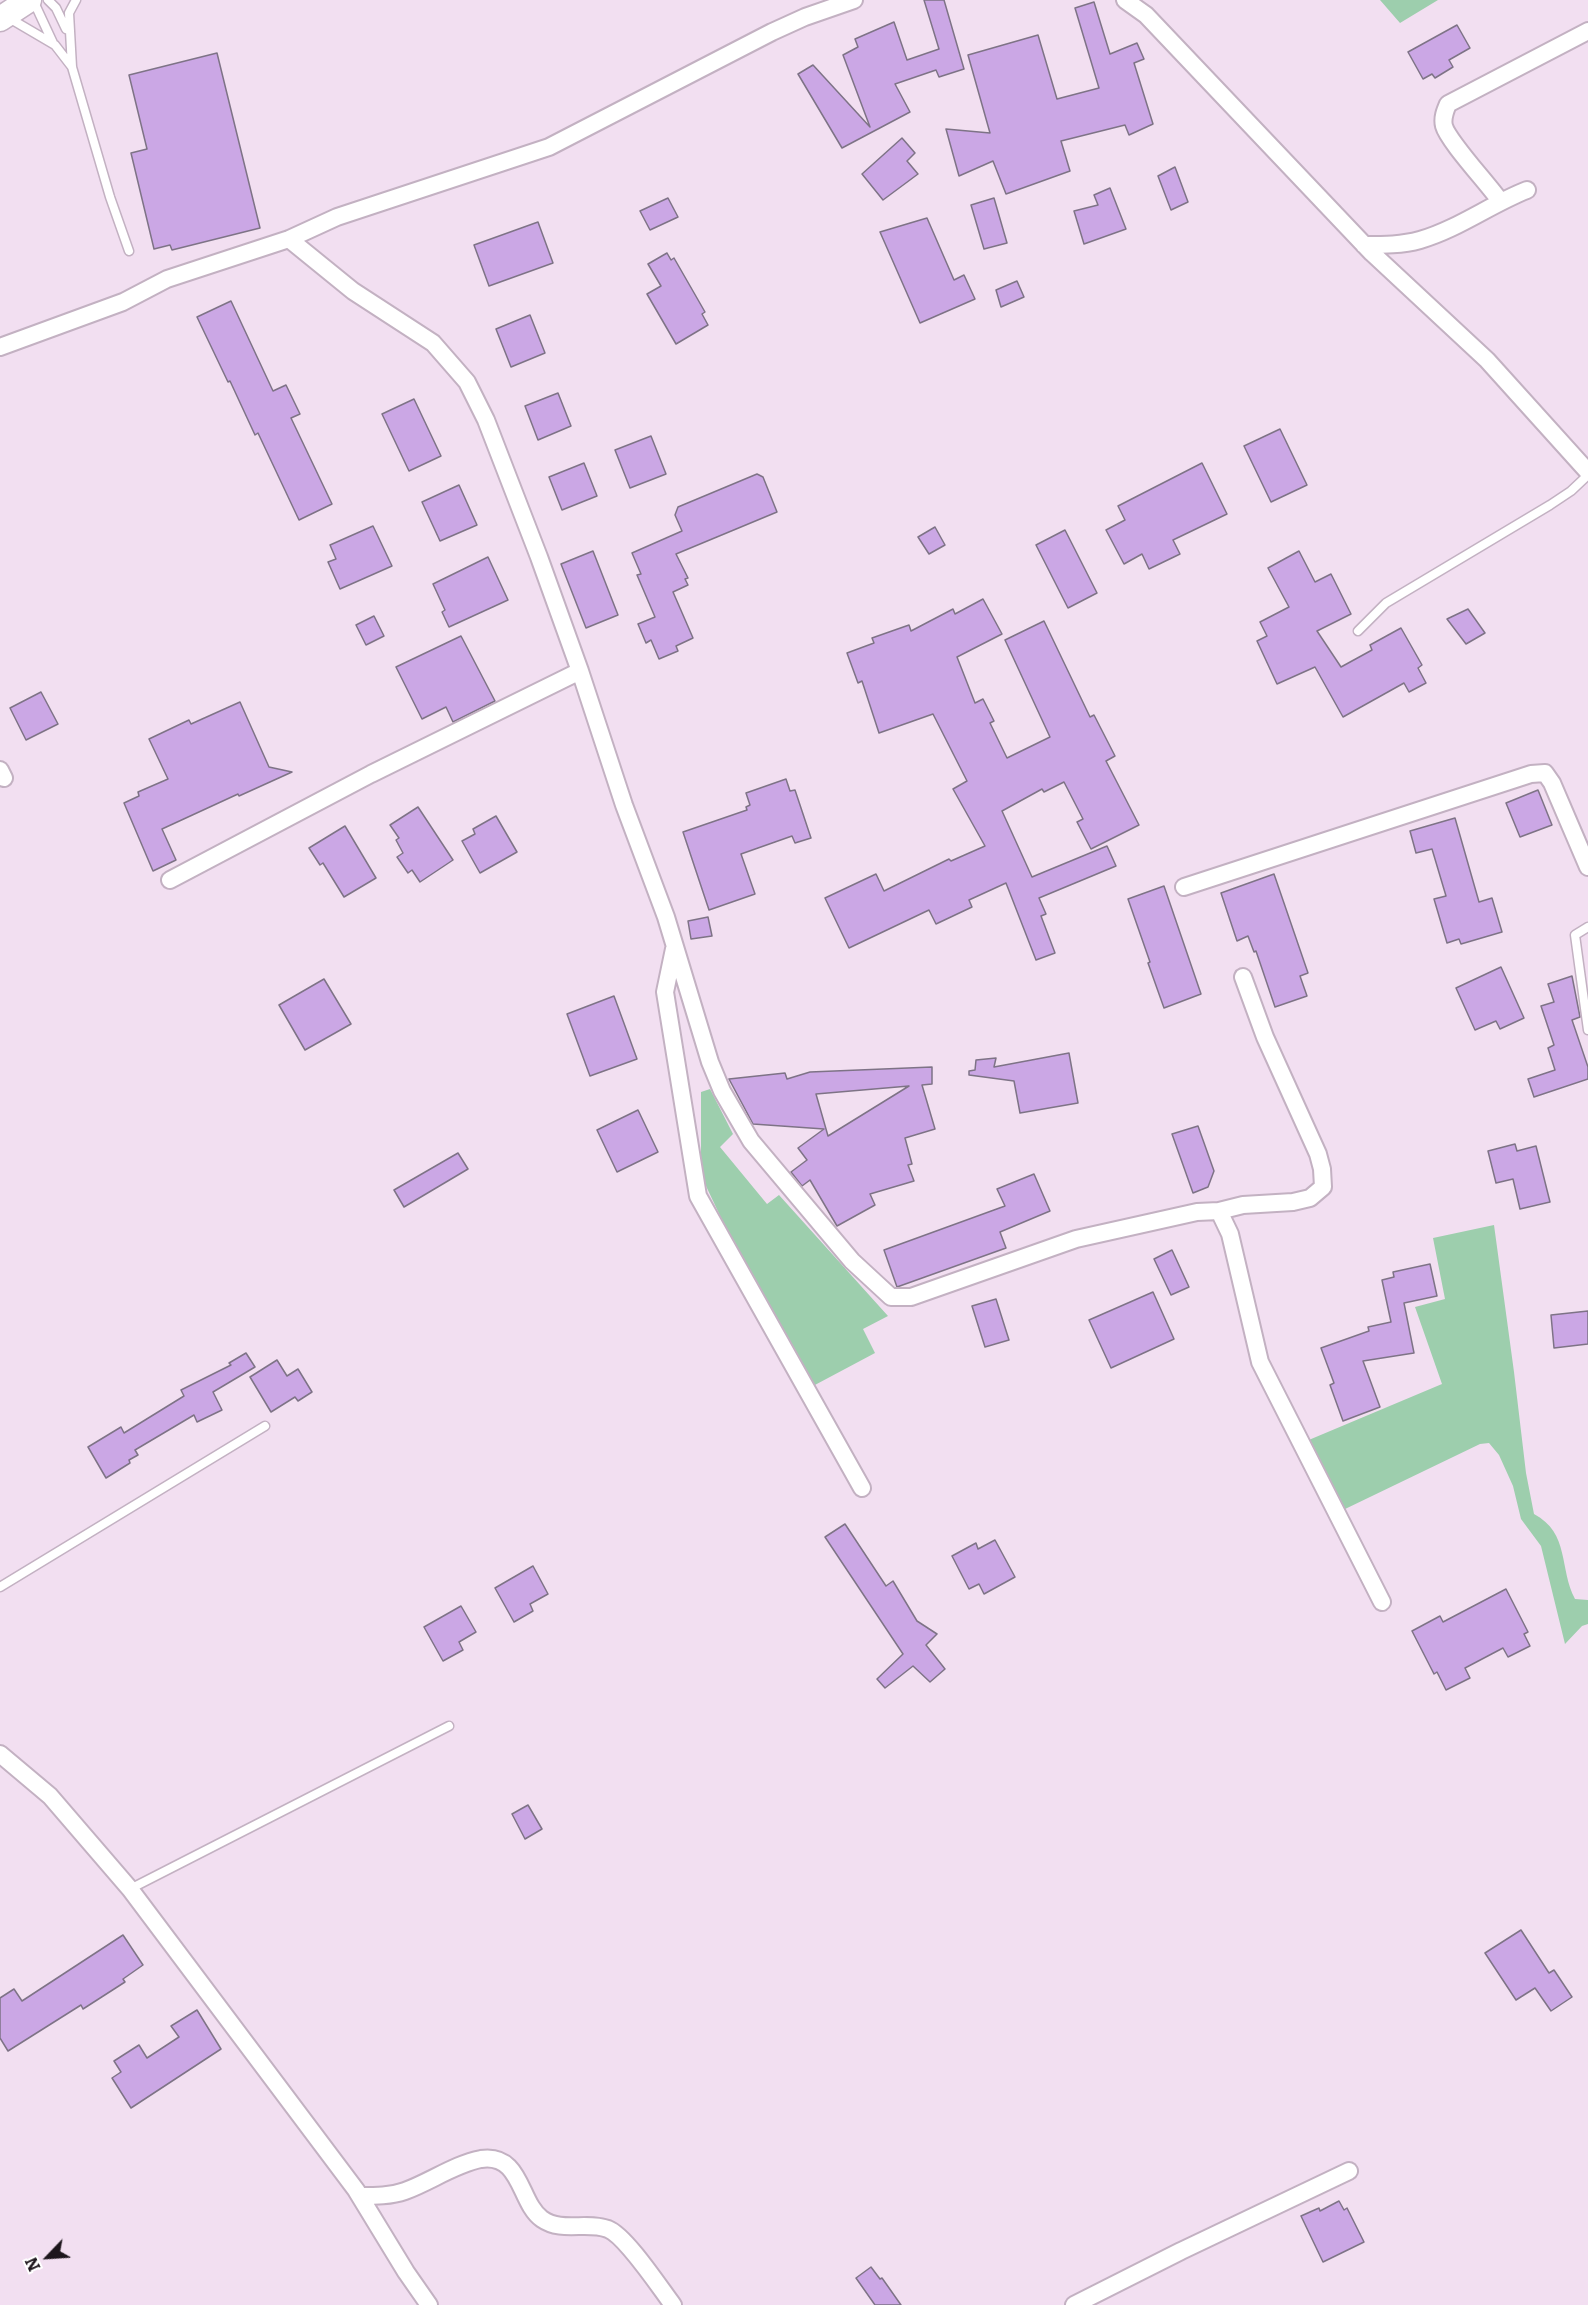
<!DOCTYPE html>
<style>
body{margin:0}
#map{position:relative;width:1588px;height:2305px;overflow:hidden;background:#f2dff1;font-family:Literata,serif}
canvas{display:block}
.north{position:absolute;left:18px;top:2227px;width:60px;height:60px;-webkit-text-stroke:4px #fff;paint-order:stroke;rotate:245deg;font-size:16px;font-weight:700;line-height:24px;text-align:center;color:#1d161c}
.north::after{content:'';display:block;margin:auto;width:21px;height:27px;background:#1d161c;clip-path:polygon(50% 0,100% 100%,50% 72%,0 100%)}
</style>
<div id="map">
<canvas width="1588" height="2305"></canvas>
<div class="north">N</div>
</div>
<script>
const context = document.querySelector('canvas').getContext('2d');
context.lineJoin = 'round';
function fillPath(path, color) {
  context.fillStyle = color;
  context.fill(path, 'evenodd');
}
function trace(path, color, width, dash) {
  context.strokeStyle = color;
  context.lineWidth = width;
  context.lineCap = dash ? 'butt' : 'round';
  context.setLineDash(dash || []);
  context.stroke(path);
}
const green = new Path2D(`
 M 1380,0 L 1438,0 L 1400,23 Z
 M 710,1089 L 733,1134 L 720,1147 L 767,1204 L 779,1195 L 888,1316 L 863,1329 L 875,1353 L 813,1386 L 732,1241 L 706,1186 L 701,1165 L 701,1092 Z
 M 1494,1225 L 1514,1372 L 1526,1473 L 1534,1514 C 1570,1533 1559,1569 1575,1599 L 1588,1600 L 1588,1624 L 1582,1626 L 1565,1644 L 1541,1546 L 1521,1519 L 1513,1486 L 1499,1455 L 1489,1443 L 1480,1444 L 1343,1510 L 1304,1442 L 1442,1384 L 1415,1307 L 1445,1299 L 1433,1238 Z`);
const building = new Path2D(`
 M 924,0 L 944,0 L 964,69 L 939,77 L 936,70 L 895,84 L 910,112 L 842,148 L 798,74 L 813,65 L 870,127 L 843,55 L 858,47 L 855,39 L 894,22 L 907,60 L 939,49 Z
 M 1094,2 L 1110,54 L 1137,43 L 1144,59 L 1134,63 L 1153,124 L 1129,135 L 1125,125 L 1061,141 L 1070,171 L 1006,194 L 993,161 L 959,176 L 946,129 L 990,133 L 968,55 L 1038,35 L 1057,99 L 1099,88 L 1075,8 Z
 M 1457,25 L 1470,48 L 1449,60 L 1453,67 L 1435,78 L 1432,74 L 1423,79 L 1408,52 Z
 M 217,53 L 260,228 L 172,250 L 170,245 L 154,249 L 131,153 L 147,149 L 129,75 Z
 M 902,138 L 915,153 L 907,161 L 918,174 L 883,200 L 862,174 Z
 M 1175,167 L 1188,202 L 1171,210 L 1158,176 Z
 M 1110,188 L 1126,229 L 1084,244 L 1074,211 L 1098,205 L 1094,195 Z
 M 668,198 L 678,217 L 650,230 L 640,211 Z
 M 994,198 L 1007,243 L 984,249 L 971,205 Z
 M 927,218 L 954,280 L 964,275 L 975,299 L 920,323 L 880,232 Z
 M 538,222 L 553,263 L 489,286 L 474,245 Z
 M 667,253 L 671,260 L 674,258 L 705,312 L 702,314 L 708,325 L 676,344 L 647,294 L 661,286 L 648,264 Z
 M 1017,281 L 1024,297 L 1001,307 L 996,290 Z
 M 231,301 L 273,391 L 286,385 L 300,414 L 291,418 L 332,504 L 299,520 L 258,433 L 255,435 L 230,381 L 228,382 L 197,317 Z
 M 530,315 L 545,353 L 511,367 L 496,329 Z
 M 558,393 L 571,426 L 538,440 L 525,406 Z
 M 414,399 L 441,456 L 409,471 L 382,414 Z
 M 1280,429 L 1307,485 L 1271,502 L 1244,446 Z
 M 651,436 L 666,474 L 630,488 L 615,450 Z
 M 584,463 L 597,496 L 562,510 L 549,477 Z
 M 1202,463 L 1227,514 L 1173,540 L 1180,554 L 1149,569 L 1142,554 L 1124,564 L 1106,530 L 1125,520 L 1118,506 Z
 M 757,474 L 763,477 L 777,512 L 676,554 L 688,578 L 685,579 L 688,585 L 673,592 L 693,638 L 676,646 L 678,651 L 659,659 L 651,640 L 646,643 L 638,624 L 655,617 L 637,575 L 641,574 L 632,553 L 682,531 L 675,515 L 678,507 Z
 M 459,485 L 477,525 L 440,541 L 422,502 Z
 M 373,526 L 392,566 L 340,589 L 328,562 L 336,559 L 330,545 Z
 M 935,527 L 945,545 L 929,554 L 918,537 Z
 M 1065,530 L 1097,593 L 1068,608 L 1036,545 Z
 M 593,551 L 618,615 L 586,628 L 561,564 Z
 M 1299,551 L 1315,582 L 1331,574 L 1351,614 L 1317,631 L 1341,667 L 1372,650 L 1370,645 L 1401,628 L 1422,665 L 1418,668 L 1426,683 L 1409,692 L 1404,683 L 1343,717 L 1315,667 L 1277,684 L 1257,641 L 1267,636 L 1260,622 L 1289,607 L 1268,568 Z
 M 488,557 L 508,600 L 449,627 L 442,612 L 445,610 L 433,584 Z
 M 983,599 L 1002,634 L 957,657 L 975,703 L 983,699 L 994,721 L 990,723 L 1007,758 L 1050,737 L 1005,640 L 1044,621 L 1090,717 L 1094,715 L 1115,756 L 1106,761 L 1139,825 L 1091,849 L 1077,822 L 1083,819 L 1064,782 L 1044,792 L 1042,789 L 1002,811 L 1032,877 L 1107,846 L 1116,866 L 1039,898 L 1046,914 L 1041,916 L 1055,953 L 1036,960 L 1006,883 L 969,900 L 972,907 L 936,924 L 929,910 L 849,948 L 825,898 L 876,874 L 884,891 L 949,859 L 951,861 L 985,846 L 953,789 L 967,781 L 933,714 L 879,733 L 862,681 L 858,683 L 847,653 L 874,643 L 872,638 L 909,625 L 911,631 L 953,609 L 955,614 Z
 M 1468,609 L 1485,633 L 1466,644 L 1447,619 Z
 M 374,616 L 384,636 L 366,645 L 356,625 Z
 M 461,636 L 495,701 L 453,722 L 446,707 L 422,719 L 396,667 Z
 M 41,692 L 58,724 L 26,740 L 10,708 Z
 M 240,702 L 269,767 L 292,772 L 239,796 L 238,794 L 162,829 L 176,860 L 153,871 L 124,803 L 139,796 L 138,792 L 168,779 L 149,739 L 189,720 L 191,724 Z
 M 786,779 L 790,791 L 795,790 L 811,838 L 795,843 L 792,836 L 741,854 L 755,894 L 709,910 L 683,832 L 747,810 L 746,807 L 750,805 L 746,793 Z
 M 1538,790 L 1552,825 L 1520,837 L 1506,803 Z
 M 418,807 L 453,860 L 420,882 L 412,870 L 408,873 L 397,857 L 403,853 L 396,840 L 399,838 L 390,825 Z
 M 496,816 L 517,852 L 480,873 L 462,841 L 475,834 L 473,829 Z
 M 1455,818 L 1479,902 L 1492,898 L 1502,932 L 1461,944 L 1459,939 L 1447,943 L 1434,899 L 1446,896 L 1432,849 L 1416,853 L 1410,831 Z
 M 345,826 L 376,878 L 344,897 L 323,863 L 320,865 L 309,848 Z
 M 1274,874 L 1308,973 L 1300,976 L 1307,996 L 1275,1007 L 1256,951 L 1254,952 L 1248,936 L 1237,941 L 1221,893 Z
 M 1164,886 L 1201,994 L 1164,1008 L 1148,963 L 1150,962 L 1128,899 Z
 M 708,917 L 712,936 L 691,939 L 688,921 Z
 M 1501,967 L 1524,1018 L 1500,1029 L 1496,1021 L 1475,1030 L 1456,988 Z
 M 1572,976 L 1580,1017 L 1572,1020 L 1588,1067 L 1588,1079 L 1534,1097 L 1528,1079 L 1555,1070 L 1548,1048 L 1554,1045 L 1541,1006 L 1554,1002 L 1548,984 Z
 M 324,979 L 351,1024 L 305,1050 L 279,1005 Z
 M 614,996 L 637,1059 L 590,1076 L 567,1014 Z
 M 1069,1053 L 1078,1103 L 1020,1113 L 1014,1081 L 969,1075 L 969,1071 L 975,1070 L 976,1060 L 996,1058 L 994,1067 Z
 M 932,1067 L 932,1084 L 922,1085 L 935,1129 L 905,1138 L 912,1164 L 908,1165 L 914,1181 L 870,1194 L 875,1205 L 837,1226 L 810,1180 L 802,1186 L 791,1172 L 807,1160 L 798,1148 L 824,1129 L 753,1124 L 729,1079 L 785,1073 L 787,1079 L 810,1072 ZM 909,1086 L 828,1136 L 816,1094 Z
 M 638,1110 L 658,1152 L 617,1172 L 597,1130 Z
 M 1198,1126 L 1214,1171 L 1208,1187 L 1193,1193 L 1172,1134 Z
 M 1515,1144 L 1517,1151 L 1536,1146 L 1550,1202 L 1520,1209 L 1513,1179 L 1496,1183 L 1488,1151 Z
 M 458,1153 L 468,1169 L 404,1207 L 394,1190 Z
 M 1034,1174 L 1050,1211 L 1000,1232 L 1006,1248 L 897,1287 L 884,1250 L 1005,1206 L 997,1189 Z
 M 1172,1250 L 1189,1287 L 1171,1295 L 1154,1259 Z
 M 1430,1264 L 1437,1296 L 1404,1303 L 1414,1353 L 1363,1361 L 1380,1407 L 1343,1421 L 1330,1385 L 1334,1383 L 1321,1348 L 1369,1331 L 1368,1327 L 1391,1322 L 1382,1280 L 1394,1277 L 1393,1272 Z
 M 1153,1292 L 1174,1339 L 1111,1368 L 1089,1320 Z
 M 996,1299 L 1009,1340 L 985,1347 L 972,1306 Z
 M 1588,1311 L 1588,1344 L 1554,1348 L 1551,1315 Z
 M 246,1353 L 255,1367 L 213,1392 L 222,1410 L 197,1422 L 194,1415 L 135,1450 L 138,1455 L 129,1460 L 130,1463 L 106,1478 L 88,1447 L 121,1427 L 124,1433 L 184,1396 L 181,1390 L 231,1365 L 229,1363 Z
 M 277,1360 L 287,1376 L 298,1369 L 312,1392 L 298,1401 L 295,1397 L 271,1412 L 250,1377 Z
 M 845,1524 L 886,1586 L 893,1581 L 917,1621 L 937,1634 L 926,1645 L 945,1669 L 930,1682 L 913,1666 L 885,1688 L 877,1679 L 903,1654 L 825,1537 Z
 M 995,1540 L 1015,1577 L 984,1594 L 979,1584 L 969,1589 L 952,1556 L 976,1543 L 978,1549 Z
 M 533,1566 L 548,1594 L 530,1604 L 533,1611 L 514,1622 L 495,1588 Z
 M 1506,1589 L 1528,1632 L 1524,1634 L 1530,1646 L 1508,1657 L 1503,1648 L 1465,1668 L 1470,1678 L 1446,1690 L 1437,1672 L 1434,1674 L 1412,1631 L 1440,1616 L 1443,1622 Z
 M 461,1606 L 476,1632 L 459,1642 L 463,1650 L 443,1661 L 424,1627 Z
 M 528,1805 L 542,1829 L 525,1839 L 512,1814 Z
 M 1521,1930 L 1549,1973 L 1554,1970 L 1572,1997 L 1551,2011 L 1535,1988 L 1516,2000 L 1485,1953 Z
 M 123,1935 L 143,1965 L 123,1979 L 125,1982 L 83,2009 L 81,2005 L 8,2051 L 0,2038 L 0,1998 L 14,1989 L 22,2001 Z
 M 197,2010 L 221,2049 L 131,2108 L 112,2078 L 121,2072 L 114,2061 L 139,2045 L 147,2058 L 179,2037 L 171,2026 Z
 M 1339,2201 L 1344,2210 L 1347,2208 L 1364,2242 L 1323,2262 L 1301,2216 L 1319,2208 L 1320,2211 Z
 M 871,2267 L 880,2279 L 882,2278 L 901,2305 L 875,2305 L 856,2278 Z`);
const service = new Path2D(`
 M 33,0 L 53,43
 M 48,0 L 56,8 L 66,29
 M 76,0 L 69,13 L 72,67 L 110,197 L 129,251
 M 9,18 L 55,45 L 72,67
 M 1358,631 L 1386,603 L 1550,505 L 1571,491 L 1588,475
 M 1588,927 L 1575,935 L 1588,1030
 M 0,1587 L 265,1426
 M 130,1889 L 449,1726`);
const minor = new Path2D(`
 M 1125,0 L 1146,15 L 1372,253 L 1487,360 L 1588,472
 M 1500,201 C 1489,185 1448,141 1444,126 C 1442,118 1445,111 1448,104 L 1588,31
 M 289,239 L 353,291 L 433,343 L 467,382 L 486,420 L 539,557 L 580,671 L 624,805 L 666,917 L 710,1062 L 722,1091 L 751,1141 L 852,1261 L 891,1297 L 911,1297 L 1076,1239 L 1197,1212 L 1219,1211 L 1243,1205 L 1293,1202 L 1310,1198 L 1323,1187 L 1322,1169 L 1318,1154 L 1265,1037 L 1243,977
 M 1364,245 C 1384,245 1402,245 1420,240 C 1458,229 1491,204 1527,190
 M 0,347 L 123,302 L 167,279 L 289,239 L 337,217 L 549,147 L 772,32 L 805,17 L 854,0
 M 0,770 L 4,778
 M 170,880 L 371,774 L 580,671
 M 1184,887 L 1531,774 L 1545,773 L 1552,783 L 1588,867
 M 674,949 L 665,992 L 698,1196 L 862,1488
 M 1219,1211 L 1230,1234 L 1260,1362 L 1382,1602
 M 0,1754 L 50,1796 L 130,1889 L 356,2190 L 406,2272 L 429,2305
 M 360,2196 C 375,2196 391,2196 405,2191 C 430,2182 455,2164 481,2159 C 522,2153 519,2203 542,2219 C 562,2233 586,2221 608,2229 C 626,2236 660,2288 673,2305
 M 1074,2305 L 1181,2251 L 1349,2171`);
const secondary = new Path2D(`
 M 0,19 L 29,0`);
fillPath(green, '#9dcead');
fillPath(building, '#cba7e5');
trace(building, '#7e7386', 1.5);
trace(service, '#c3b1c2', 11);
trace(minor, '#c3b1c2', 20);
trace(secondary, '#c3b1c2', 27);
trace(service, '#fff', 8);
trace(minor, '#fff', 16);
trace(secondary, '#fff', 24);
</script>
